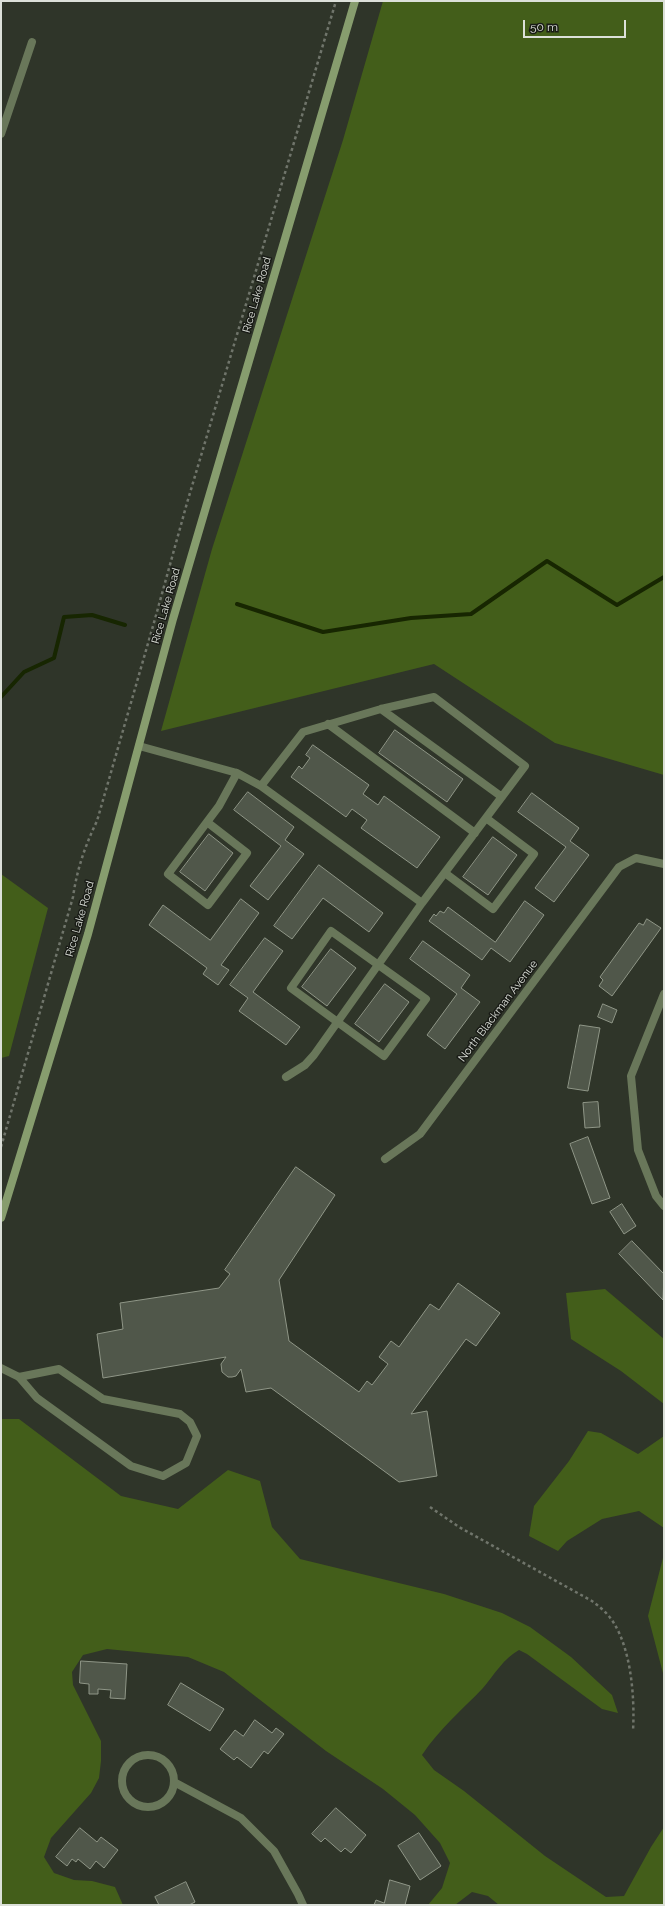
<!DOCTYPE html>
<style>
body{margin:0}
#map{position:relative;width:665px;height:1906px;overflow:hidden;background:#2f3529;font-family:Raleway,sans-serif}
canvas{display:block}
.frame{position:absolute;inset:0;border:2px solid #dce0d9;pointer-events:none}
.scale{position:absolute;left:523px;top:20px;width:103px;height:18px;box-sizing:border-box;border:2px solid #dce0d9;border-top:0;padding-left:5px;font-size:12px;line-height:14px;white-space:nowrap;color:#dce0d9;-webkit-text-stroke:3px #191b16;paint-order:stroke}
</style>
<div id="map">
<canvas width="665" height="1906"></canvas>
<div class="frame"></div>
<div class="scale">50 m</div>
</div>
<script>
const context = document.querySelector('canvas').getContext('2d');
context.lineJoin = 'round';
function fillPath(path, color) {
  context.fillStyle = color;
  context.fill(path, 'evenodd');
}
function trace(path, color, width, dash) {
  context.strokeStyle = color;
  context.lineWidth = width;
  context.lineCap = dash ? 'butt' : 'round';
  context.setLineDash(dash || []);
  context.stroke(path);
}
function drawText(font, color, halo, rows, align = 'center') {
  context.font = font + ' Raleway,sans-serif';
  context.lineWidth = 3;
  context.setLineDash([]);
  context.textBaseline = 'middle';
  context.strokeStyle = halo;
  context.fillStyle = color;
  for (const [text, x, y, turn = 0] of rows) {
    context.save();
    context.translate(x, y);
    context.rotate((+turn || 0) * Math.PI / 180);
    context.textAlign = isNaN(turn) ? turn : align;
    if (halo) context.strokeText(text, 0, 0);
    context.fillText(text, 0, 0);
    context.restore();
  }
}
const green = new Path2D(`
 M 383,1 L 664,1 L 664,775 L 555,743 L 434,664 L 161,731 L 212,549 L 343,140 Z
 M 1,874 L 48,908 L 9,1056 L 1,1058 Z
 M 605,1289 L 664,1339 L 664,1404 L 621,1371 L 571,1339 L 566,1293 Z
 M 2,1419 L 19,1419 L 121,1496 L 178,1509 L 228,1470 L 260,1481 L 272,1527 L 300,1559 L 444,1594 L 502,1613 L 530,1627 L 571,1657 L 612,1695 L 618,1713 L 602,1709 L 527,1654 L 519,1650 C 504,1658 494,1675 483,1688 C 462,1710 439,1729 422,1755 L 434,1770 L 464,1791 L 545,1856 L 606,1897 L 624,1896 L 651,1847 L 664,1827 L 664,1905 L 499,1905 L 488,1896 L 472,1892 L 455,1905 L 428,1905 L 442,1888 L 450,1863 L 440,1843 L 415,1815 L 383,1789 L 326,1751 L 224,1672 L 188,1657 L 107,1649 L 83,1655 L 72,1672 L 73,1685 L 101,1741 L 101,1761 L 99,1778 L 91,1793 L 51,1838 L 44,1857 L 54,1873 L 74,1880 L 92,1881 L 115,1887 L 123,1905 L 1,1905 Z
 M 588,1431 L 601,1433 L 638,1454 L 664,1436 L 664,1528 L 639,1511 L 602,1519 L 567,1541 L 558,1551 L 529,1536 L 534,1506 L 569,1461 Z
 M 664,1554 L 664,1677 L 648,1616 Z`);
const stream = new Path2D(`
 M 237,604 L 323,632 L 411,618 L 471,614 L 547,561 L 617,605 L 664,577
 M 1,697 L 24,672 L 54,658 L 64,617 L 92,615 L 125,625`);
const building = new Path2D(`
 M 395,730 L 463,779 L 447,802 L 379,753 Z
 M 313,745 L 369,785 L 363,794 L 378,805 L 384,796 L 440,837 L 417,868 L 361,828 L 367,820 L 352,809 L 346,817 L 291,777 L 299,766 L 302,769 L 310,758 L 306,755 Z
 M 248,792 L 294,827 L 285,840 L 304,854 L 268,900 L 250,886 L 281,846 L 234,810 Z
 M 532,793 L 579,828 L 570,841 L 589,855 L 554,902 L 535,888 L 566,847 L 518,812 Z
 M 209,834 L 233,853 L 205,891 L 180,872 Z
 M 493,837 L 517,855 L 488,895 L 463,877 Z
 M 319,865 L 383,913 L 369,932 L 323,898 L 292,939 L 274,926 Z
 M 241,899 L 259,913 L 221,965 L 229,970 L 218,985 L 203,974 L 207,968 L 149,925 L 163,905 L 210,940 Z
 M 525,901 L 544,915 L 510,962 L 491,948 L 482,960 L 429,921 L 434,914 L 436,916 L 440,911 L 444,913 L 448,907 L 495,942 Z
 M 647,919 L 661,928 L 612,996 L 599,986 L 603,980 L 600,977 L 639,923 L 643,925 Z
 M 265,938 L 283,951 L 253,992 L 300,1027 L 286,1045 L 239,1011 L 248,998 L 230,985 Z
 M 423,941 L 470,975 L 461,988 L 480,1002 L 445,1049 L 427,1035 L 457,994 L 410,959 Z
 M 331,949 L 356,968 L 327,1006 L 302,987 Z
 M 385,984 L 409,1002 L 379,1042 L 355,1024 Z
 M 603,1004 L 617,1010 L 612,1023 L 598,1017 Z
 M 580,1025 L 600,1028 L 588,1091 L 568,1088 Z
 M 598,1102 L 600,1127 L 585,1128 L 583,1103 Z
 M 588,1137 L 610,1198 L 592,1204 L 570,1144 Z
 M 296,1167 L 335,1195 L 279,1280 L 289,1341 L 359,1392 L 367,1381 L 372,1385 L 388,1364 L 379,1357 L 391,1341 L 399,1347 L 430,1304 L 439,1310 L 458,1283 L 500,1313 L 476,1346 L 466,1339 L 411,1414 L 427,1411 L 437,1476 L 399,1482 L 271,1388 L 246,1392 L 241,1369 L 236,1376 L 232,1377 L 228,1377 L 222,1372 L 221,1364 L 226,1357 L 103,1378 L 97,1334 L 123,1329 L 120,1303 L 219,1288 L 230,1274 L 225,1270 Z
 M 622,1204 L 636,1226 L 624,1234 L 610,1212 Z
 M 632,1241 L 664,1274 L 663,1300 L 619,1254 Z
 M 81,1661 L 127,1664 L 125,1699 L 110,1698 L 111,1690 L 98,1689 L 98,1694 L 89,1694 L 89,1684 L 80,1683 Z
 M 181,1683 L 224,1709 L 210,1731 L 168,1705 Z
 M 255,1720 L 272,1733 L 276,1728 L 284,1734 L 268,1754 L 264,1751 L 251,1768 L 237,1757 L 234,1760 L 220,1749 L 235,1730 L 243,1736 Z
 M 336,1808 L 366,1835 L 351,1853 L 345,1848 L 341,1852 L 325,1838 L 321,1842 L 312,1834 Z
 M 80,1828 L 97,1842 L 101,1837 L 118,1850 L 104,1868 L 96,1861 L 90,1869 L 78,1859 L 76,1862 L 72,1859 L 67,1866 L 56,1857 Z
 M 419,1833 L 441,1866 L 420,1880 L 398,1846 Z
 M 390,1880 L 410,1886 L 405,1905 L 374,1905 L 376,1900 L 384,1903 Z
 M 186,1882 L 195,1902 L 189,1905 L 159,1905 L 155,1897 Z`);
const path = new Path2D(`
 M 1,1147 L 73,897 C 77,869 85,846 97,821 L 155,619 L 187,503 L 336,1
 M 430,1507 L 459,1527 L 592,1601 C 596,1604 600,1607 604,1611 C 631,1636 635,1696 633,1731`);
const service = new Path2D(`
 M 1,134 L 32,42
 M 381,709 L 502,797
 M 328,724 L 475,833
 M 139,746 L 237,773 L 261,786 L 422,903 L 525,766 L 434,697 L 381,709 L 303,732 L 261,786
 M 207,822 L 168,874 L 208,905 L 247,853 L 207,822 L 219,806 L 237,773
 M 445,873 L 493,909 L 534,854 L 486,818
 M 331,931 L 426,999 L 384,1056 L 291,988 Z
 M 286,1077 L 305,1065 L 314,1055 L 422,903
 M 1,1368 L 19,1377 L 37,1398 L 131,1466 L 163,1476 L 186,1463 L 197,1436 L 190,1422 L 180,1414 L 103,1399 L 59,1369 L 19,1377`);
const minor = new Path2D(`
 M 664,994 L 631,1076 L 638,1150 L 656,1196 L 664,1206
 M 385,1159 L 420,1134 L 619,867 L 636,858 L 664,864
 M122 1781a26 26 0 1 1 52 0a26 26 0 1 1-52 0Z
 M 174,1782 L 241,1818 L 274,1851 L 298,1894 L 303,1905`);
const secondary = new Path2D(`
 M 1,1218 L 88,934 L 173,619 L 355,1`);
const streetNames = [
 ["Rice Lake Road",257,295,-74],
 ["Rice Lake Road",166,606,-74],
 ["Rice Lake Road",80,919,-74],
 ["North Blackman Avenue",498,1011,-53]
];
fillPath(green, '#435e1a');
trace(stream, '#172601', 4);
fillPath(building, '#50574a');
trace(building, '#8f9687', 1);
trace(path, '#70756b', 2.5, [3, 3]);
trace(service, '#69775a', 8);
trace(minor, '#69775a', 8);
trace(secondary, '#879d6e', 8);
drawText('11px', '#dce0d9', '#191b16', streetNames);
</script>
